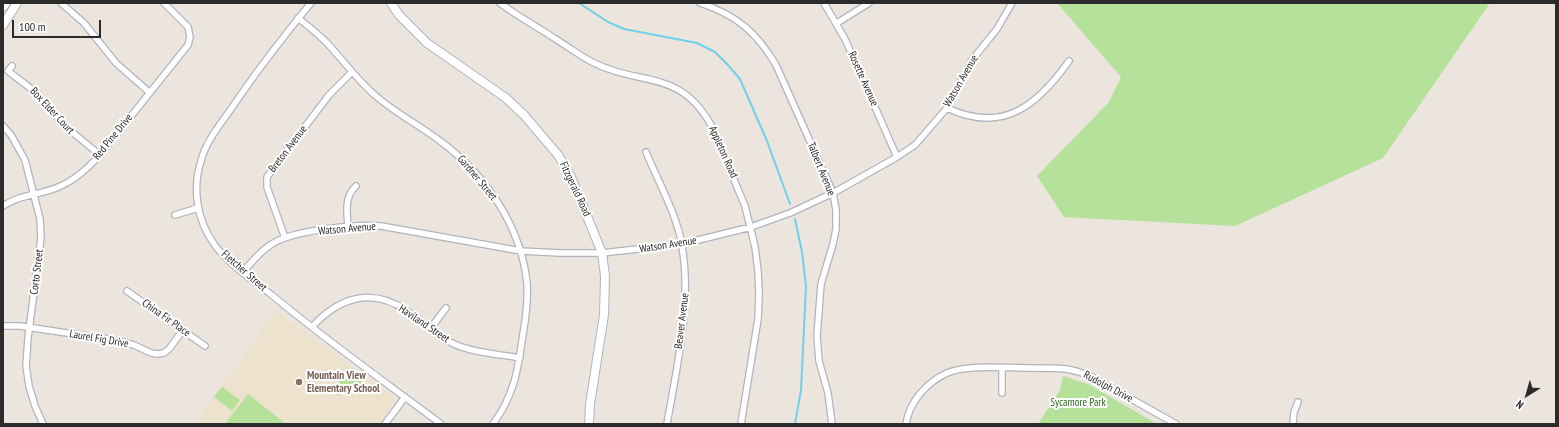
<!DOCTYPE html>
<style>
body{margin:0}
#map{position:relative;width:1559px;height:427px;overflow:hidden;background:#ece5dd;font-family:"PT Sans Narrow",sans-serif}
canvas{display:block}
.frame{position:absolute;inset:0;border:4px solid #2b2b2b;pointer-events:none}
.north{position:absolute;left:1507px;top:375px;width:40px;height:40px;-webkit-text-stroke:3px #fff;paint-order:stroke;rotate:217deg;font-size:11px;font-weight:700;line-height:16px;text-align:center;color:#2b2b2b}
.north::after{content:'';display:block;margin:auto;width:14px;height:18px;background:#2b2b2b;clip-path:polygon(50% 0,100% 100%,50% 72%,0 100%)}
.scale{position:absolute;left:12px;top:20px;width:89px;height:18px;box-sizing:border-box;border:2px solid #2b2b2b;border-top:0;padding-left:5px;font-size:12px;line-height:14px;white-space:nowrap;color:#2b2b2b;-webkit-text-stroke:3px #fff;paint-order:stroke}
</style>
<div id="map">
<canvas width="1559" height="427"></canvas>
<div class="frame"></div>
<div class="north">N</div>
<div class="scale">100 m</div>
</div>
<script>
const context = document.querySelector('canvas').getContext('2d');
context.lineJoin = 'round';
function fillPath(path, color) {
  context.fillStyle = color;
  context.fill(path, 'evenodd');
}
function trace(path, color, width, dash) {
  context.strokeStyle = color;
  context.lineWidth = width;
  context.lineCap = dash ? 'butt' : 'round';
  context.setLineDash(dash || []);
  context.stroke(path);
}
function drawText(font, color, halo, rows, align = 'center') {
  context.font = font + ' "PT Sans Narrow",sans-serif';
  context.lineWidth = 4;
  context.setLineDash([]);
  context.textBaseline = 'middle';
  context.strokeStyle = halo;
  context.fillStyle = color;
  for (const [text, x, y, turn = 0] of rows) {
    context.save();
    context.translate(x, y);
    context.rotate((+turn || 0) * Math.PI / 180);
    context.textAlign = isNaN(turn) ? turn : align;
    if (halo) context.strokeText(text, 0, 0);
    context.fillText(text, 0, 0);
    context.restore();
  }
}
const education = new Path2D(`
 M 276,311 L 394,397 L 395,402 L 379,424 L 194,424 Z`);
const green = new Path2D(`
 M 1057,3 L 1490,3 L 1383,158 L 1235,226 L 1064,217 L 1037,176 L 1109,102 L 1121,77 Z
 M 345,369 L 362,382 L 354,393 L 346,386 L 339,396 L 332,391 L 345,373 L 343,371 Z
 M 1063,376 L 1088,384 L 1157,424 L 1038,424 L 1060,390 Z
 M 222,387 L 240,400 L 232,411 L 214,397 Z
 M 248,394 L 286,424 L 225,424 Z`);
const stream = new Path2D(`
 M 579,3 L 608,22 L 624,29 L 697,43 L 715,52 L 727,64 L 740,79 L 767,141 L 790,204
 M 795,219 L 802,252 L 806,286 L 801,390 L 795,424`);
const street = new Path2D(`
 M 61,3 L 84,23 L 116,63 L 149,92
 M 311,3 C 283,37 256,72 231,109 C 220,125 206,141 201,161 C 192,189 197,220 214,244 C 229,265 253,280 273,296 C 327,341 385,382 441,424
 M 500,3 C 517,16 536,26 554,38 C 567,46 579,55 592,62 C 641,87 679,68 711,125 L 745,206 L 755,247 L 758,271 L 759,295 L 758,319 L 741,424
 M 700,3 C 737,15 757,33 776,65 L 833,193 L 836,210 L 836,229 L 833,244 L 821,284 L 817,336 L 819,361 L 828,393 L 832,424
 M 824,3 L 845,39 L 897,157
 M 298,18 C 308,26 317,33 326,42 C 343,60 358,81 377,97 C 398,115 423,127 444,144 C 487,177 521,227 527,283 C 528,300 526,317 523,334 C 518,369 515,394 493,424
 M 837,23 L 869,3
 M 12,66 L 8,71 L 34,91 L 66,127 L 100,155
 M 947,108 C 1003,134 1037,106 1069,61
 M 3,126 L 11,135 L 25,160 L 40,219 L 41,238 L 28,338 L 26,366 L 29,386 L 35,406 L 43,424
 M 646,152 C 657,179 678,217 682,246 C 692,305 677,365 667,424
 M 3,206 C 19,195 38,195 56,188 C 74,181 87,169 100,155 L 188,45 L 190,37 L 188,27 L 164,3
 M 175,215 L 198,208
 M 348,227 C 347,212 344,197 356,186
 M 285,238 L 267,187 L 267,177 L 329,95 L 351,73
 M 243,272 C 252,262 260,251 272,244 C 293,230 356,224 381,226 L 521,251 L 560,253 L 602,253 L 682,244 L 751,227 L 790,213 L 833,193 L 897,157 L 915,145 L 947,108 L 972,60 L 997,29 L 1012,3
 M 127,291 L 205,346
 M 3,326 L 20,326 L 114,340 L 134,345 L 151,353 L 157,354 L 164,353 L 169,349 L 183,330
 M 312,327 C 339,297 372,287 407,311 C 423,322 436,336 454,344 C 474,353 498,354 520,358
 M 430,329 L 446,308
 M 1002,393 L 1002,368
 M 385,424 L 405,397
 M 906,424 C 909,402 927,382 947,373 C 967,364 1007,368 1029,368 C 1041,368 1054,368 1066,369 C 1075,370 1083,373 1092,377 L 1176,424
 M 1293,424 L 1294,412 L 1298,402`);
const secondary = new Path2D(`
 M 391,3 L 399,15 L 427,43 L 506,98 L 524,115 L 558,155 L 571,177 L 602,253 L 605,276 L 604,315 L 590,404 L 589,424
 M 3,7 L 6,3
 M 3,25 L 17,3`);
const markers = [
 [299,382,4,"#8d6e63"]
];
const streetNames = [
 ["Rosette Avenue",863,79,66],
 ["Watson Avenue",961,81,-60],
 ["Box Elder Court",52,111,47],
 ["Red Pine Drive",113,137,-51],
 ["Breton Avenue",288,149,-53],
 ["Appleton Road",723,152,66],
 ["Talbert Avenue",821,169,68],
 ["Gardner Street",477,178,50],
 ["Fitzgerald Road",575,189,65],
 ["Watson Avenue",347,229,-5],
 ["Watson Avenue",668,245,-9],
 ["Fletcher Street",244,271,41],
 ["Corto Street",37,272,-83],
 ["China Fir Place",166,318,35],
 ["Beaver Avenue",682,321,-83],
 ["Haviland Street",424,324,34],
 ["Laurel Fig Drive",99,339,10],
 ["Rudolph Drive",1108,387,28]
];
const educationNames = [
 ["Mountain View",307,376],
 ["Elementary School",307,389]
];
const parkNames = [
 ["Sycamore Park",1078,403]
];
fillPath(education, '#ede2cd');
fillPath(green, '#b5e19b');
trace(stream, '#72cfec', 2);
trace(street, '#b1b4be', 8);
trace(secondary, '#b1b4be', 10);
trace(street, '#fff', 5.5);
trace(secondary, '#fff', 8);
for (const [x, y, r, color] of markers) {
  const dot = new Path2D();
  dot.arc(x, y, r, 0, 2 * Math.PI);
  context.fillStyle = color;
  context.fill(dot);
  trace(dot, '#fff', 1.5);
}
drawText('11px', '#2b2b2b', '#fff', streetNames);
drawText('bold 11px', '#785e54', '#fff', educationNames, 'left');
drawText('11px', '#2e661c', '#fff', parkNames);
</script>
